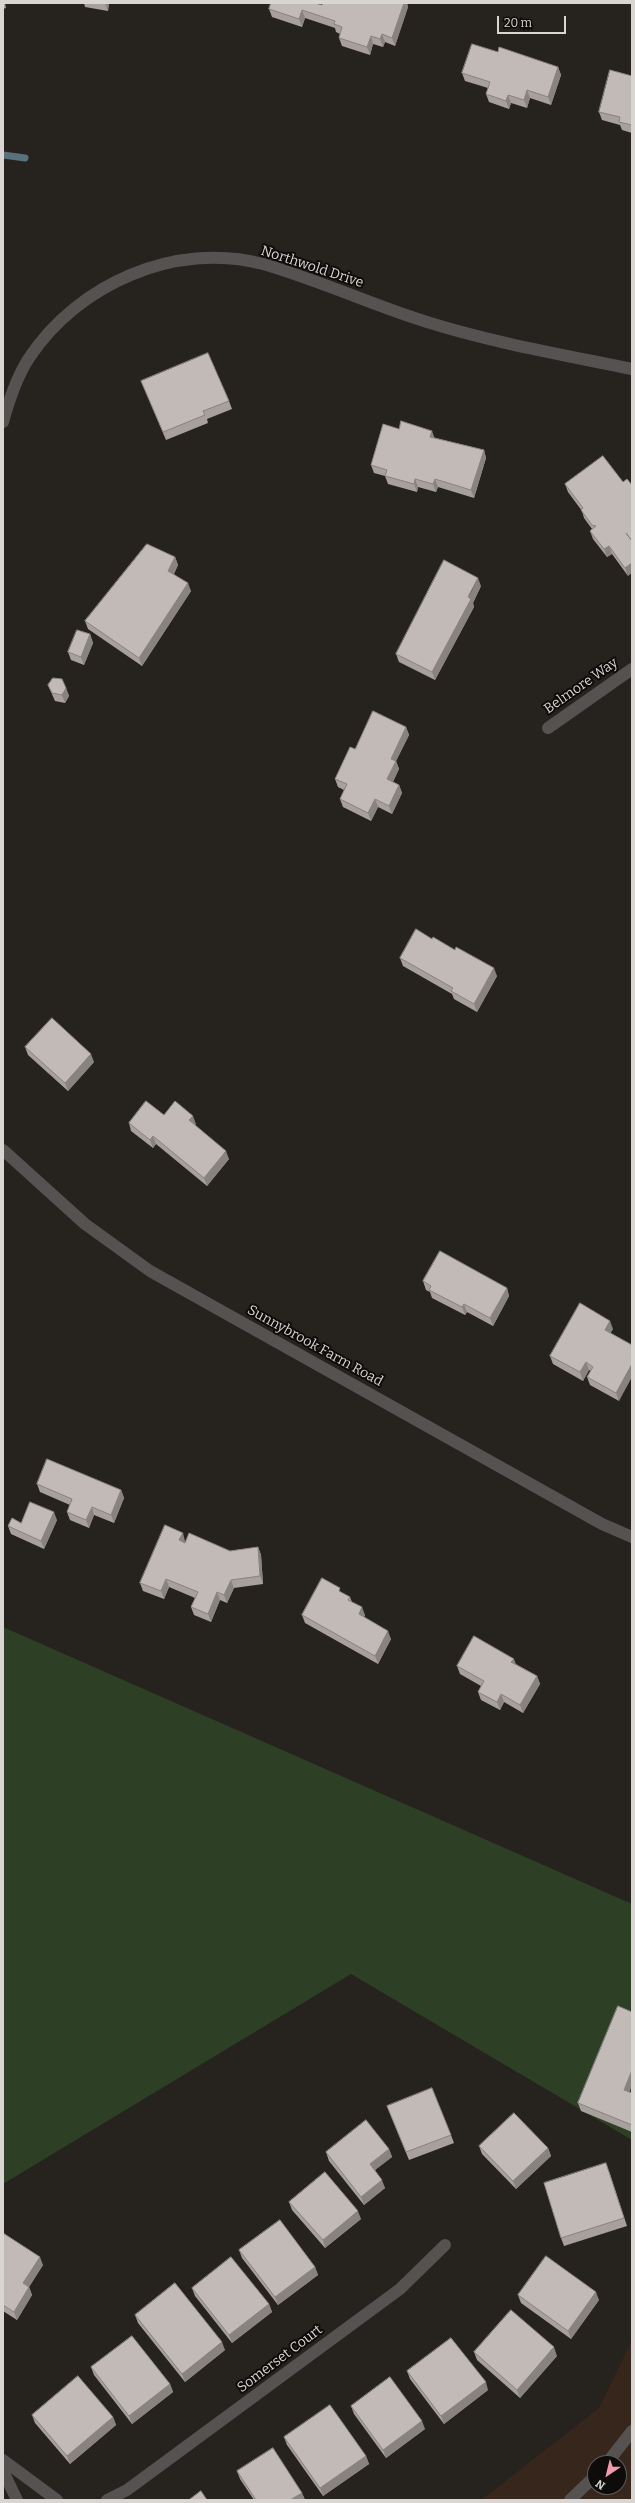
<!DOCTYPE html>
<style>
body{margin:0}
#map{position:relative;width:635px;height:2503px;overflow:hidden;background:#26221e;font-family:Bitter,serif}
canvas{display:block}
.frame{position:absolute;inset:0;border:4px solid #d8d5d2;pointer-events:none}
.north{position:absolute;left:587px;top:2455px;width:40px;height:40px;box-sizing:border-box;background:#0e0c0a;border:1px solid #5f5c5a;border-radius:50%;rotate:215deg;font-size:11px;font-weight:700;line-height:16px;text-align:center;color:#d8d5d2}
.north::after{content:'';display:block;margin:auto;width:14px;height:18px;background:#f29aad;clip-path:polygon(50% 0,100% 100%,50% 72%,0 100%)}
.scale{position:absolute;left:497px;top:16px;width:69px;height:18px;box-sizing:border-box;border:2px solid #d8d5d2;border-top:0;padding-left:5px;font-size:12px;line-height:14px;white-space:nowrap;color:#d8d5d2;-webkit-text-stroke:3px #0e0c0a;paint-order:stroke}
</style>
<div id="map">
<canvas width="635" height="2503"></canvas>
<div class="frame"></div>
<div class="north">N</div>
<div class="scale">20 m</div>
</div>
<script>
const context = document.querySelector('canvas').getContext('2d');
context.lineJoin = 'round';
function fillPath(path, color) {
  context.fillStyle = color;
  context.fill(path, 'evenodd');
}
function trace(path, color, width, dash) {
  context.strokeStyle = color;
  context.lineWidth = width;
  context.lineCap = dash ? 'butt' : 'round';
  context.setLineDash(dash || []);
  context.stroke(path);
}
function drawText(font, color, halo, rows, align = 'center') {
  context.font = font + ' Bitter,serif';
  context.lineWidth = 4;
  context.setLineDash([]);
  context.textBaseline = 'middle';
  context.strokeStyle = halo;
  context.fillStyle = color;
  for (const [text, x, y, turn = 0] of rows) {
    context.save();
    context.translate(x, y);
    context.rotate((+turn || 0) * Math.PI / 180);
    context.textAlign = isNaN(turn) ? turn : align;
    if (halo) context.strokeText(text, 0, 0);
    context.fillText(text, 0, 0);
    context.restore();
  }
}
const commercial = new Path2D(`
 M 632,2340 L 632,2500 L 481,2500 L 599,2408 ZM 595,2463 L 619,2463 L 619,2487 L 595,2487 Z`);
const green = new Path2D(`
 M 3,1627 L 632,1904 L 632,2140 L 351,1974 L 3,2184 Z`);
const stream = new Path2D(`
 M 3,155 L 25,158`);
const minor = new Path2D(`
 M 3,422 C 9,400 16,378 29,358 C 78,284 175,241 263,264 C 319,280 372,305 427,322 C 494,343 564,355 632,369
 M 548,728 L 632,669
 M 3,1150 L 85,1224 L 150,1271 L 602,1524 L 632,1537
 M 3,2460 L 57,2500
 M 607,2463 L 632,2431
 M 3,2471 L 17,2500
 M 107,2500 L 127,2490 L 400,2289 L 445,2245
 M 570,2500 L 595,2476`);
const wall = new Path2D(`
 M 3,3 L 5,3 L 6,8 L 3,9 Z
 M 84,3 L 109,3 L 108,11 L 85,7 Z
 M 404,3 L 407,3 L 408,7 L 395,46 L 385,42 L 383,47 L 373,44 L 370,55 L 342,46 L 339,38 L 340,34 L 336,32 L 335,28 L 305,18 L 302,27 L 272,17 L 269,9 Z
 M 498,52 L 558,67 L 561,75 L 551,105 L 530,98 L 527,108 L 511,103 L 509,109 L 489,102 L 486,94 L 488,88 L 465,81 L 462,73 Z
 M 632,76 L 632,133 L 622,130 L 620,125 L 602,120 L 599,112 Z
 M 141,381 L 229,401 L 232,409 L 207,419 L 208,423 L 166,440 Z
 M 399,429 L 484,450 L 486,458 L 474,498 L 438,487 L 436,492 L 418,487 L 417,492 L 388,484 L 385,476 L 374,473 L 371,465 Z
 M 603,456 L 628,576 L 612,554 L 607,557 L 593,539 L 590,531 L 592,529 L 584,518 L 582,511 L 568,492 L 565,484 Z
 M 175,557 L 178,565 L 174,574 L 191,591 L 142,666 L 88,629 L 85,621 Z
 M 481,586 L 473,603 L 474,607 L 435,680 L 399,662 L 396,654 Z
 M 90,634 L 93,643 L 84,665 L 71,660 L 68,652 Z
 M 48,685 L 66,688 L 69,696 L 65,703 L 55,701 Z
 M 406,727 L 409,735 L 396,761 L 399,769 L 393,782 L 399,785 L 402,793 L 392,814 L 378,807 L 371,821 L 343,807 L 340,799 L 344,790 L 338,787 L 335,779 L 355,749 Z
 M 432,939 L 497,976 L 477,1012 L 454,999 L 452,994 L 403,966 L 400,958 Z
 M 25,1047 L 94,1062 L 68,1091 L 28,1055 Z
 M 164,1115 L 196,1124 L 195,1125 L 229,1159 L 207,1186 L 156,1144 L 153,1148 L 131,1131 L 129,1123 Z
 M 423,1281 L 507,1288 L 509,1296 L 493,1326 L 467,1312 L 465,1315 L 432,1298 L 430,1292 L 426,1290 Z
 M 613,1329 L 610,1333 L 619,1401 L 590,1385 L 587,1377 L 591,1371 L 589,1370 L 583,1381 L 553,1364 L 550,1356 Z
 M 37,1484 L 121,1490 L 124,1498 L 114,1523 L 94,1515 L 89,1528 L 70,1520 L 67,1512 L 70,1505 L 40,1492 Z
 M 57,1520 L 44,1549 L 11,1534 L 8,1526 L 21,1523 Z
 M 185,1541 L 185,1542 L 230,1551 L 258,1547 L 261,1555 L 263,1584 L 234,1588 L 227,1603 L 220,1600 L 211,1622 L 194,1615 L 191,1607 L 195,1598 L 169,1587 L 164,1599 L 143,1591 L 140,1583 Z
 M 342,1593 L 350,1597 L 352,1602 L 365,1615 L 364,1617 L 391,1639 L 378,1664 L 305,1623 L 302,1615 Z
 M 516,1664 L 537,1676 L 540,1684 L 523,1713 L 504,1702 L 500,1710 L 481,1700 L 478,1692 L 481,1686 L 460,1674 L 457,1666 Z
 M 632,2012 L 632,2085 L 629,2092 L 632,2093 L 632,2132 L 581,2111 L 578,2103 Z
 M 387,2106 L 451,2135 L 454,2143 L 409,2160 Z
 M 479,2146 L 548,2148 L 551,2156 L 516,2189 L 482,2154 Z
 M 389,2149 L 392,2157 L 375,2170 L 385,2188 L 364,2205 L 329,2161 L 326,2152 Z
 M 609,2171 L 627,2226 L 564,2246 L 561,2238 Z
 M 289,2202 L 361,2219 L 325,2248 L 292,2210 Z
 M 3,2233 L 43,2265 L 29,2287 L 32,2295 L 17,2320 L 3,2311 Z
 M 239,2250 L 315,2267 L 318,2275 L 278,2305 L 242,2258 Z
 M 192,2288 L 269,2304 L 272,2312 L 232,2343 L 195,2296 Z
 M 518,2295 L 599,2300 L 571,2339 L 521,2303 Z
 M 135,2315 L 225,2350 L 185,2382 L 138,2323 Z
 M 474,2352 L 557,2356 L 520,2398 L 477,2360 Z
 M 91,2367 L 170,2384 L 173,2392 L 132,2424 L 94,2375 Z
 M 407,2371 L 488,2390 L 444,2424 L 410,2379 Z
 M 351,2406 L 425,2429 L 386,2458 L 354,2414 Z
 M 32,2415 L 113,2417 L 116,2425 L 70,2464 L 35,2423 Z
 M 284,2437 L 366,2456 L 369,2464 L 323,2496 L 287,2445 Z
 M 237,2471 L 302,2493 L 305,2500 L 254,2500 L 240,2479 Z`);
const shadedWall = new Path2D(`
 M 105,3 L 109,3 L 108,11 Z
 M 404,3 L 407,3 L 408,7 L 395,46 L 392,38 Z
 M 302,10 L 305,18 L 302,27 L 299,19 Z
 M 382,34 L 385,42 L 383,47 L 380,39 Z
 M 371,36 L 373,44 L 370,55 L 367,47 Z
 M 558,67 L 561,75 L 551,105 L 548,97 Z
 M 527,90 L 530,98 L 527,108 L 524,100 Z
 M 508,95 L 511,103 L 509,109 L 506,101 Z
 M 432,431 L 435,439 L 430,437 Z
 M 484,450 L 486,458 L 474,498 L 471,490 Z
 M 415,479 L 418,487 L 417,492 L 414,484 Z
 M 435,479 L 438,487 L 436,492 L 433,484 Z
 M 609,546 L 612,554 L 607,557 L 604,549 Z
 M 175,557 L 178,565 L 171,579 L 168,571 Z
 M 632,563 L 632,573 L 628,576 L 625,568 Z
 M 478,578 L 481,586 L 473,603 L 474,607 L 435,680 L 432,672 Z
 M 188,583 L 191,591 L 142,666 L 139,658 Z
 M 90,634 L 93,643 L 84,665 L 81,657 Z
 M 66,688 L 69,696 L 65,703 L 62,695 Z
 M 406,727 L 409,735 L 396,761 L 399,769 L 390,787 L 387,779 L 391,759 Z
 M 399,785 L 402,793 L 392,814 L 389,806 Z
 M 375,799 L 378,807 L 371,821 L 368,813 Z
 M 494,968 L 497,976 L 477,1012 L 474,1004 Z
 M 91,1054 L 94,1062 L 68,1091 L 65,1083 Z
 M 193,1116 L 196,1124 L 192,1128 L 189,1120 Z
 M 153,1136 L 156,1144 L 153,1148 L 150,1140 Z
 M 226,1151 L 229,1159 L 207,1186 L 204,1178 Z
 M 507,1288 L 509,1296 L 493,1326 L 490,1318 Z
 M 464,1304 L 467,1312 L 465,1315 L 462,1307 Z
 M 610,1321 L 613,1329 L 608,1338 L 605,1330 Z
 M 586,1362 L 589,1370 L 583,1381 L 580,1372 Z
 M 632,1364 L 632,1377 L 619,1401 L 616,1393 Z
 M 121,1490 L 124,1498 L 114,1523 L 111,1515 Z
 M 92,1507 L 94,1515 L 89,1528 L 86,1520 Z
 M 54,1512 L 57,1520 L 44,1549 L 41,1541 Z
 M 183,1533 L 185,1541 L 182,1548 L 179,1540 Z
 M 258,1547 L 261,1555 L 263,1584 L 260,1576 Z
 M 166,1579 L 169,1587 L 164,1599 L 161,1591 Z
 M 231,1580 L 234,1588 L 227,1603 L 224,1595 Z
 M 217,1592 L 220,1600 L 211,1622 L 208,1614 Z
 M 362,1607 L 365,1615 L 362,1622 L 359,1614 Z
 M 388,1631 L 391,1639 L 378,1664 L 375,1656 Z
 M 514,1659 L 517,1667 L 511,1662 Z
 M 537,1676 L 540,1684 L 523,1713 L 520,1705 Z
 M 501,1694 L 504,1702 L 500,1710 L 497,1702 Z
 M 632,2070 L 632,2085 L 627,2098 L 624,2090 Z
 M 548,2148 L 551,2156 L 516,2189 L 513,2181 Z
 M 389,2149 L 392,2157 L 372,2172 L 370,2164 Z
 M 382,2180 L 385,2188 L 364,2205 L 361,2197 Z
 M 358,2211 L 361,2219 L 325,2248 L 323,2240 Z
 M 40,2257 L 43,2265 L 29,2287 L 32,2295 L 17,2320 L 14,2312 L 23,2283 Z
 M 315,2267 L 318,2275 L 278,2305 L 275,2297 Z
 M 596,2292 L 599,2300 L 571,2339 L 568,2331 Z
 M 269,2304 L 272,2312 L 232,2343 L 229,2335 Z
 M 222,2342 L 225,2350 L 185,2382 L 182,2374 Z
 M 554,2347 L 557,2356 L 520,2398 L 517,2390 Z
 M 486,2382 L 488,2390 L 444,2424 L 441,2416 Z
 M 170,2384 L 173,2392 L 132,2424 L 129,2416 Z
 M 113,2417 L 116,2425 L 70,2464 L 67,2456 Z
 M 422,2421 L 425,2429 L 386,2458 L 383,2450 Z
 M 366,2456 L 369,2464 L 323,2496 L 320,2488 Z
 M 302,2493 L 305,2500 L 290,2500 Z`);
const building = new Path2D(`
 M 271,3 L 315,3 L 322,5 L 323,3 L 404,3 L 392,38 L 382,34 L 380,39 L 371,36 L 367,47 L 339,38 L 342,27 L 334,24 L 335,21 L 302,10 L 299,19 L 269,9 Z
 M 472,44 L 498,52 L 499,47 L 558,67 L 548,97 L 527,90 L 524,100 L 508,95 L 506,101 L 486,94 L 490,82 L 462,73 Z
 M 610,70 L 632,76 L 632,125 L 619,122 L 620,117 L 599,112 Z
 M 208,353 L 229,401 L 203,411 L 205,415 L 163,432 L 141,381 Z
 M 401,421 L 432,431 L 430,437 L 484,450 L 471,490 L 435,479 L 433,484 L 415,479 L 414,484 L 385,476 L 387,470 L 371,465 L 383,424 L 399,429 Z
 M 603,456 L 623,482 L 627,479 L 632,485 L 632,541 L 626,533 L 632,541 L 632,563 L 625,568 L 609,546 L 604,549 L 590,531 L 596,526 L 592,525 L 581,510 L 583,508 L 565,484 Z
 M 147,544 L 175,557 L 168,571 L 188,583 L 139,658 L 85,621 Z
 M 444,560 L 478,578 L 468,597 L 471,599 L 432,672 L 396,654 Z
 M 77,630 L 90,634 L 81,657 L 68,652 Z
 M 53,678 L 62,679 L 66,688 L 62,695 L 52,693 L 48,685 Z
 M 373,711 L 406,727 L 391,759 L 396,761 L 387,779 L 399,785 L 389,806 L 375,799 L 368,813 L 340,799 L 347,784 L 335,779 L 350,747 L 355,749 Z
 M 416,929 L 432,939 L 433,937 L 455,950 L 456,947 L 494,968 L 474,1004 L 451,991 L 453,988 L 400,958 Z
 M 52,1018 L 91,1054 L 65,1083 L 25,1047 Z
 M 146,1101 L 164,1115 L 175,1101 L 193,1116 L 189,1120 L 226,1151 L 204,1178 L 153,1136 L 150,1140 L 129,1123 Z
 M 440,1251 L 507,1288 L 490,1318 L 464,1304 L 462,1307 L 429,1290 L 431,1286 L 423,1281 Z
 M 580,1303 L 610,1321 L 605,1330 L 632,1345 L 632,1364 L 616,1393 L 587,1377 L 593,1367 L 586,1362 L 580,1372 L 550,1356 Z
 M 47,1459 L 121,1490 L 111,1515 L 92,1507 L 86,1520 L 67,1512 L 72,1499 L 37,1484 Z
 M 30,1502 L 54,1512 L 41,1541 L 8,1526 L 12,1518 L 21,1523 Z
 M 165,1525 L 183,1533 L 179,1540 L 185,1543 L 189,1533 L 230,1551 L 258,1547 L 260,1576 L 231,1580 L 224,1595 L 217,1592 L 208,1614 L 191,1607 L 198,1592 L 166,1579 L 161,1591 L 140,1583 Z
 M 322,1578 L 340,1588 L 339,1591 L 350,1597 L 348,1600 L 362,1607 L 359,1614 L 388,1631 L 375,1656 L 302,1615 Z
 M 474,1636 L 514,1659 L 511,1662 L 537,1676 L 520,1705 L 501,1694 L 497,1702 L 478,1692 L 484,1681 L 457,1666 Z
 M 618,2006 L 632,2012 L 632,2070 L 624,2090 L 632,2093 L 632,2125 L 578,2103 Z
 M 432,2088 L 451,2135 L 406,2152 L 387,2106 Z
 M 514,2113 L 548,2148 L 513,2181 L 479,2146 Z
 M 366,2120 L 389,2149 L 370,2164 L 382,2180 L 361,2197 L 326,2152 Z
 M 606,2163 L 624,2218 L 561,2238 L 544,2183 Z
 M 325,2172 L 358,2211 L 323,2240 L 289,2202 Z
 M 280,2220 L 315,2267 L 275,2297 L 239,2250 Z
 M 3,2233 L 40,2257 L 23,2283 L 29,2287 L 14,2312 L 3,2305 Z
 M 546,2256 L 596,2292 L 568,2331 L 518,2295 Z
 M 231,2257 L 269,2304 L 229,2335 L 192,2288 Z
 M 175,2283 L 222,2342 L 182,2374 L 135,2315 Z
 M 511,2310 L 554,2347 L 517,2390 L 474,2352 Z
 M 132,2336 L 170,2384 L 129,2416 L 91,2367 Z
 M 451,2338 L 486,2382 L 441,2416 L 407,2371 Z
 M 78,2376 L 113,2417 L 67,2456 L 32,2415 Z
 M 390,2377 L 422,2421 L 383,2450 L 351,2406 Z
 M 330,2405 L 366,2456 L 320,2488 L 284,2437 Z
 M 273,2448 L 302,2493 L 290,2500 L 256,2500 L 237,2471 Z
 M 201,2491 L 207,2500 L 189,2500 Z`);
const streetNames = [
 ["Northwold Drive",312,267,18],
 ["Belmore Way",581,686,-35],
 ["Sunnybrook Farm Road",315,1346,29],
 ["Somerset Court",280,2359,-37]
];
fillPath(commercial, '#36261c');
fillPath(green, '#2d3f24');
trace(stream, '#59707d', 7);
trace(minor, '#565252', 12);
fillPath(wall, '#a7a09d');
fillPath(shadedWall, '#888280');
fillPath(building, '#c2bab7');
trace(building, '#888280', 1);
drawText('14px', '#d8d5d2', '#0e0c0a', streetNames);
</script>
